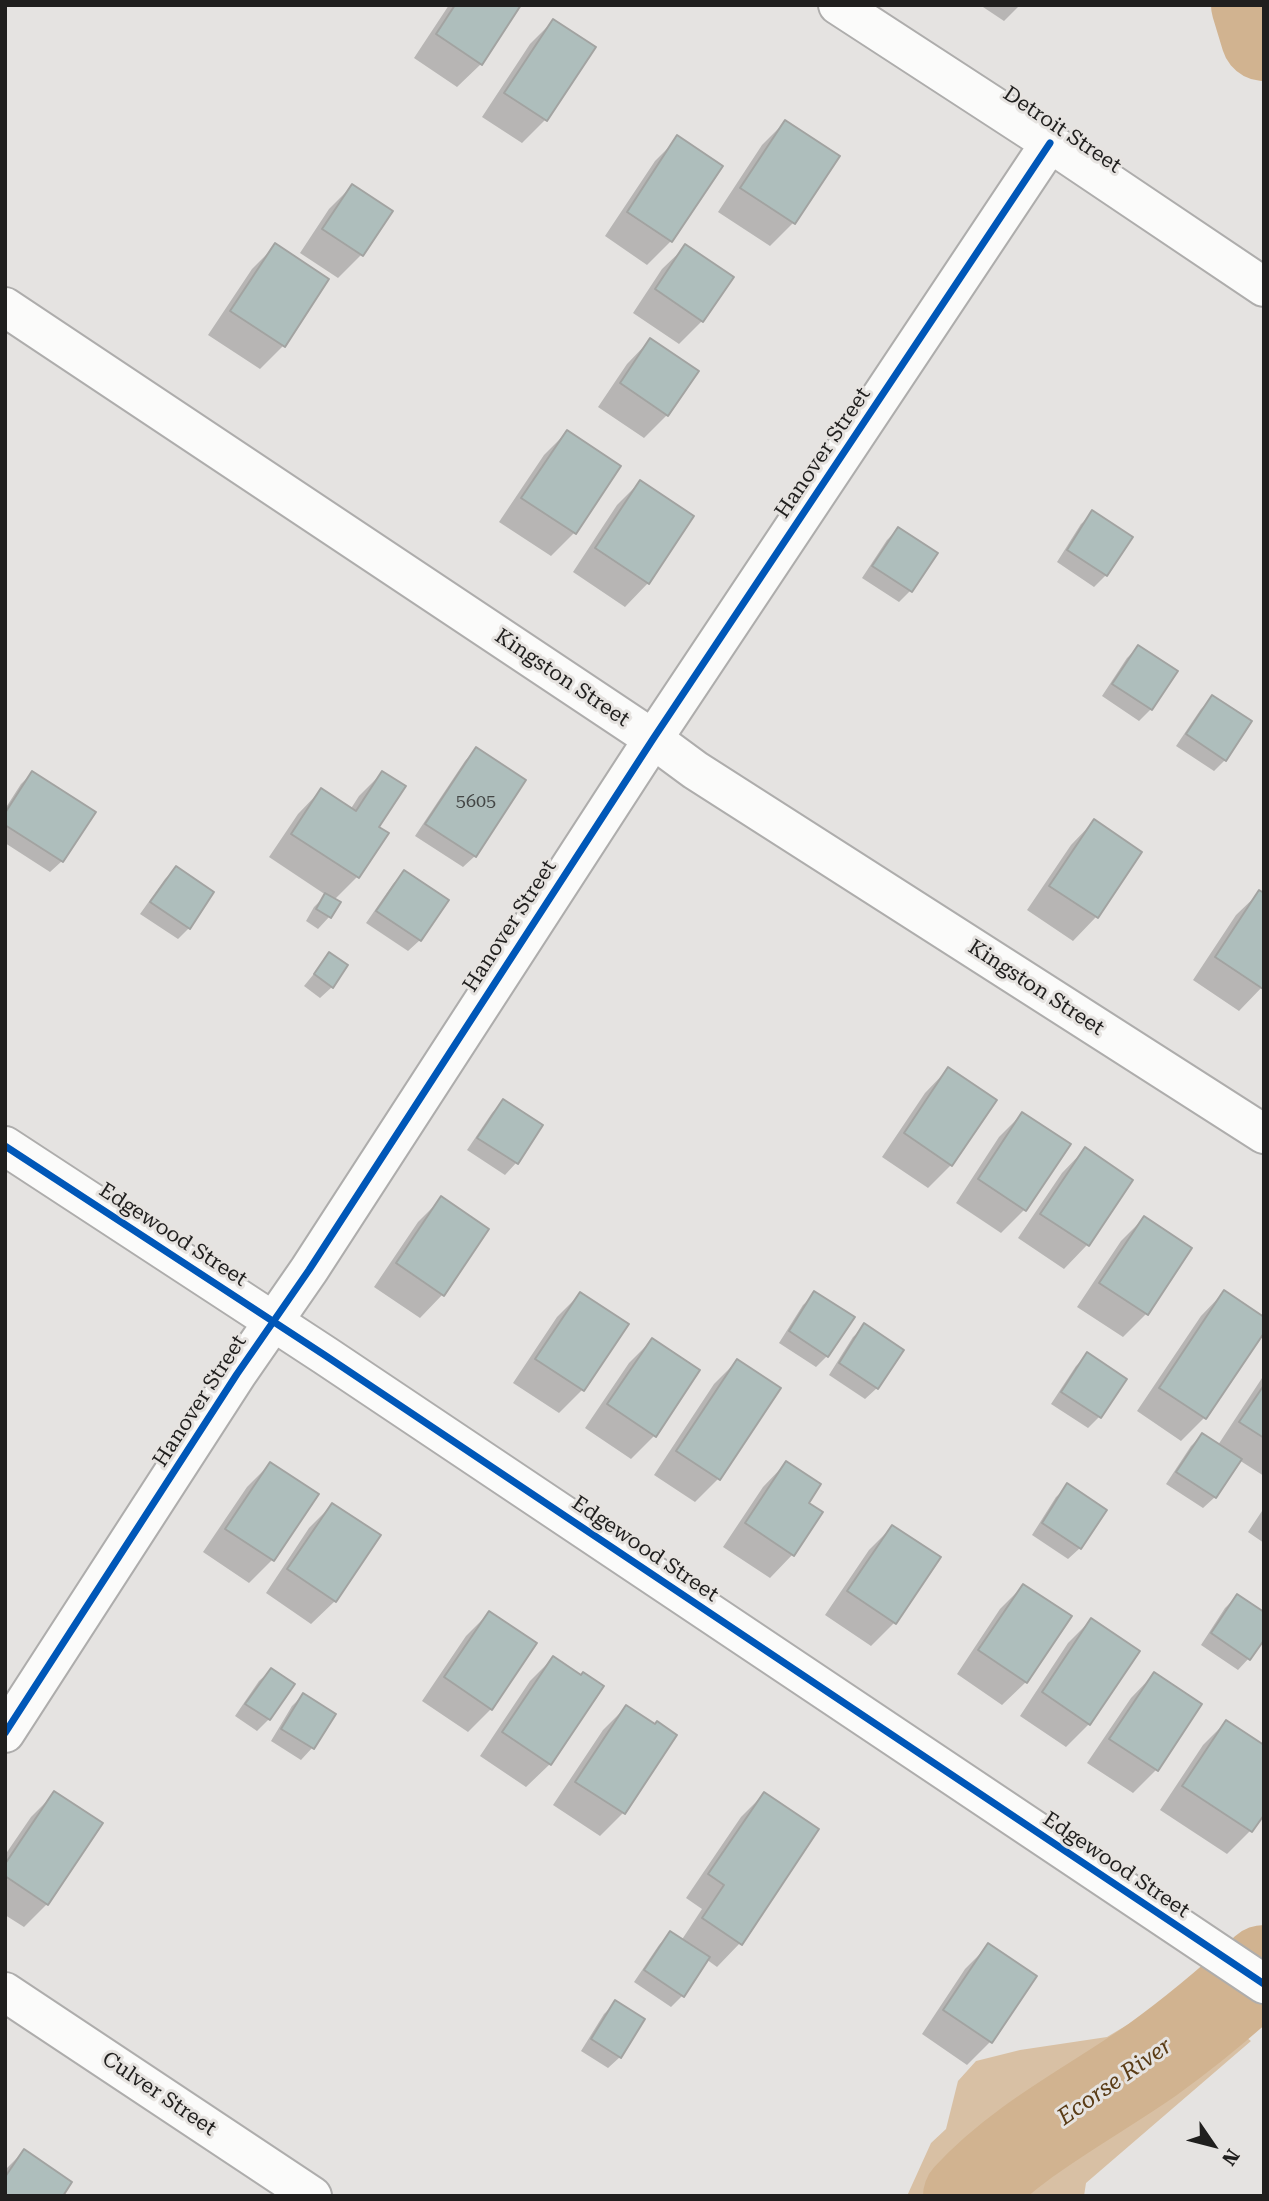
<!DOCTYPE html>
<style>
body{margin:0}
#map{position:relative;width:1269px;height:2201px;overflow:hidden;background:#e5e3e1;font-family:"Roboto Serif",serif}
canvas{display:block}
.frame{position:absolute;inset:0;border:7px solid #201f1e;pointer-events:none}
.north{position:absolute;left:1178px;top:2110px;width:70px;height:70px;-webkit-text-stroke:5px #e6e3e0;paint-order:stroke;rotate:125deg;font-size:19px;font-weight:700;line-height:28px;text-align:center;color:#201f1e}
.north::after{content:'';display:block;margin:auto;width:24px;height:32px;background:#201f1e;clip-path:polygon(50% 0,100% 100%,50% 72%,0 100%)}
</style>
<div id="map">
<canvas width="1269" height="2201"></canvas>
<div class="frame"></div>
<div class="north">N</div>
</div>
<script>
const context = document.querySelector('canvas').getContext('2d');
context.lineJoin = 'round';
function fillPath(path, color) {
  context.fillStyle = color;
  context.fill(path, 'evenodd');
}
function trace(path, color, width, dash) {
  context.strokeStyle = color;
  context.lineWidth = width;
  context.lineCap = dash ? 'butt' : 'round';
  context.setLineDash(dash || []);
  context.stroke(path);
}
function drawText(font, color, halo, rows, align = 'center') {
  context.font = font + ' "Roboto Serif",serif';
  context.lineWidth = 6;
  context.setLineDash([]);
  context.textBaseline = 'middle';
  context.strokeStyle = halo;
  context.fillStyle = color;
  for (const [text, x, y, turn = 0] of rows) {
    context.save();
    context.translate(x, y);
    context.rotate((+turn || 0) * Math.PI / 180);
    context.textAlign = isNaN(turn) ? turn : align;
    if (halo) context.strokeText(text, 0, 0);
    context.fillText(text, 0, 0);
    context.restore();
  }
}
const forest = new Path2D(`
 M 1197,2000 L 1251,2041 L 1086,2183 L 1084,2196 L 907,2196 L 931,2143 L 946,2129 L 958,2081 L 976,2061 L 1020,2050 L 1107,2037 L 1157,2007 Z`);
const shadow = new Path2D(`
 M 449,5 L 519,5 L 481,64 L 457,87 L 414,58 Z
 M 980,5 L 1020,5 L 1004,21 Z
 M 553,21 L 593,47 L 545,120 L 522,143 L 482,117 L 530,44 Z
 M 785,122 L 793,223 L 770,246 L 718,212 L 762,145 Z
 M 678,138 L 720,166 L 671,241 L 647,265 L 605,236 L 655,161 Z
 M 352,186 L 390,211 L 361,255 L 338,278 L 300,253 L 329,209 Z
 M 276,245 L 327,279 L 283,346 L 260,369 L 208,335 L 252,269 Z
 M 686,246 L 702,321 L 679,344 L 633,313 L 662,269 Z
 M 650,340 L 667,415 L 644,438 L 598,407 L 627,364 Z
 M 567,432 L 618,466 L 574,533 L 551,556 L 499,522 L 544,455 Z
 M 640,482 L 692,516 L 648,583 L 625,607 L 573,572 L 617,505 Z
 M 1093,513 L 1130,538 L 1106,575 L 1094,587 L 1057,562 L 1081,524 Z
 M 898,529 L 936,553 L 910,591 L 899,602 L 862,578 L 887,540 Z
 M 1138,647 L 1175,671 L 1151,709 L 1139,721 L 1102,696 L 1127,658 Z
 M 1213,698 L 1225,760 L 1214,771 L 1176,746 L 1201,709 Z
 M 476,749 L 475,856 L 463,867 L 415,836 L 465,761 Z
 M 32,773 L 62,861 L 50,872 L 5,843 L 5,809 L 21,784 Z
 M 382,773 L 377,828 L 386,833 L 357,877 L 334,900 L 338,903 L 329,917 L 318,929 L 306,921 L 314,907 L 326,895 L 269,857 L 298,814 L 321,790 L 350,810 L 359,796 Z
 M 1094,821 L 1140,852 L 1096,917 L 1073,941 L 1027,910 L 1071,845 Z
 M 176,868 L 189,928 L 178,939 L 140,914 L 165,879 Z
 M 404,872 L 420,940 L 408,951 L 366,923 L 393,884 Z
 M 1260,892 L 1264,895 L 1264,985 L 1239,1011 L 1193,980 L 1236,915 Z
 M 330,954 L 332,987 L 320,998 L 304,986 Z
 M 948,1069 L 951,1165 L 928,1188 L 882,1157 L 925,1093 Z
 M 503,1101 L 541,1126 L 516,1163 L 505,1175 L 467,1150 L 492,1113 Z
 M 1022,1114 L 1024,1210 L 1001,1233 L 956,1203 L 999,1137 Z
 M 1085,1149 L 1131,1180 L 1087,1245 L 1064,1269 L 1018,1238 L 1062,1173 Z
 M 441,1199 L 443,1294 L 420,1318 L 374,1287 L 418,1222 Z
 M 1144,1218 L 1146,1314 L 1123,1337 L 1077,1307 L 1121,1241 Z
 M 1224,1292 L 1264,1330 L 1204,1418 L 1181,1441 L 1137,1411 L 1201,1316 Z
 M 580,1294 L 582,1390 L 559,1413 L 513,1383 L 557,1317 Z
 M 815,1294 L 827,1356 L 816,1367 L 779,1343 L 803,1305 Z
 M 865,1326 L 877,1388 L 865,1399 L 829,1375 L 853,1337 Z
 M 652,1340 L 698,1371 L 654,1436 L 631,1459 L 585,1428 L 629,1363 Z
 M 1087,1355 L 1099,1417 L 1088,1428 L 1051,1404 L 1076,1366 Z
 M 737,1361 L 779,1389 L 718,1479 L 695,1502 L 654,1475 L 714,1384 Z
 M 1264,1375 L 1264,1476 L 1239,1460 L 1215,1497 L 1203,1508 L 1166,1484 L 1191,1446 L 1202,1435 L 1218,1445 Z
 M 786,1463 L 807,1503 L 793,1554 L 770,1578 L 723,1547 L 763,1487 Z
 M 270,1464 L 316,1495 L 272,1560 L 249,1583 L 203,1552 L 247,1487 Z
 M 1068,1486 L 1080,1548 L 1068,1559 L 1032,1535 L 1056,1497 Z
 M 332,1505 L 335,1601 L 311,1624 L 266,1593 L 309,1528 Z
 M 1264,1508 L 1264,1543 L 1248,1532 Z
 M 892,1527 L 894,1623 L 871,1646 L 825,1615 L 869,1550 Z
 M 1023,1586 L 1026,1682 L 1002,1705 L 957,1674 L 1000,1609 Z
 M 1237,1596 L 1249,1658 L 1238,1670 L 1201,1645 L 1225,1608 Z
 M 489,1613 L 491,1709 L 468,1732 L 422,1701 L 466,1636 Z
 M 1091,1620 L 1089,1724 L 1066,1747 L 1020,1716 L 1068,1643 Z
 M 553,1658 L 581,1677 L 601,1686 L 550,1764 L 526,1787 L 480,1756 L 530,1681 Z
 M 271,1670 L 293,1685 L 269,1719 L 257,1731 L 235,1716 L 259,1681 Z
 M 1154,1674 L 1199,1705 L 1156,1770 L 1133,1793 L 1087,1763 L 1131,1698 Z
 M 303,1695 L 334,1714 L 312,1748 L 301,1760 L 271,1741 L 292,1706 Z
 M 626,1707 L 623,1813 L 600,1836 L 553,1805 L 603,1730 Z
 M 1226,1722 L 1264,1811 L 1250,1831 L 1227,1854 L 1160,1810 L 1203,1745 Z
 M 54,1794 L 47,1904 L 24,1927 L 5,1915 L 5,1855 L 31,1817 Z
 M 764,1794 L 740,1943 L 717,1967 L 706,1959 L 683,1995 L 671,2007 L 634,1982 L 659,1945 L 670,1933 L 681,1941 L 702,1909 L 686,1898 L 741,1817 Z
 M 988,1946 L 991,2041 L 967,2065 L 922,2034 L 965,1969 Z
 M 615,2003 L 620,2057 L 608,2068 L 581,2051 L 604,2014 Z
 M 24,2151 L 5,2196 L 5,2170 Z`);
const river = new Path2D(`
 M 1254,5 L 1264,38
 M 966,2196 C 1018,2139 1089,2104 1152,2060 C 1191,2032 1228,2001 1264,1968`);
const building = new Path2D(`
 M 455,5 L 521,5 L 482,65 L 436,34 Z
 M 553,19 L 596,47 L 547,121 L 504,93 Z
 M 785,120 L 840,156 L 795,224 L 740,188 Z
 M 677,135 L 723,166 L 672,242 L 627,212 Z
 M 352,184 L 393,211 L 363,256 L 322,229 Z
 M 275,243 L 329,279 L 285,347 L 230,311 Z
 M 685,244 L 734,277 L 703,322 L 655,289 Z
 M 650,338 L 699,371 L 668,416 L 620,383 Z
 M 567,430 L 621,466 L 576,534 L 521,498 Z
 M 640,480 L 694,516 L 649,584 L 595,548 Z
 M 1092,510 L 1133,537 L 1107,576 L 1067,550 Z
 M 898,527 L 938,553 L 912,592 L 872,566 Z
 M 1138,645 L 1178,671 L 1152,710 L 1112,684 Z
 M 1212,695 L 1252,721 L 1226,761 L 1186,734 Z
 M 476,747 L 526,780 L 476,857 L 425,824 Z
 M 32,771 L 96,812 L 63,862 L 5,825 L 5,813 Z
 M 382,771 L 406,786 L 379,827 L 389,833 L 359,878 L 291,834 L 321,788 L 356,811 Z
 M 1094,819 L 1142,852 L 1098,918 L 1049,886 Z
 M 176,866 L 214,892 L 190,929 L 150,902 Z
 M 404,870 L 449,900 L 421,941 L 376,911 Z
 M 1259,890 L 1264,893 L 1263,989 L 1215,957 Z
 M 325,893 L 341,902 L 331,918 L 316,909 Z
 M 329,952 L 348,965 L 333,988 L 314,974 Z
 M 948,1067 L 997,1100 L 952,1166 L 904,1133 Z
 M 503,1099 L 543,1125 L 518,1164 L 477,1138 Z
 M 1022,1112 L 1071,1144 L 1026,1211 L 978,1179 Z
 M 1085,1147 L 1133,1180 L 1089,1246 L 1040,1214 Z
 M 441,1196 L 489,1229 L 444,1296 L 396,1263 Z
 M 1144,1216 L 1192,1248 L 1148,1315 L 1099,1283 Z
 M 1224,1290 L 1264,1317 L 1264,1333 L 1206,1419 L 1159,1388 Z
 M 814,1291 L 855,1317 L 828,1357 L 789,1331 Z
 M 580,1292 L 629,1324 L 584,1391 L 535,1359 Z
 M 864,1323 L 904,1350 L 878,1389 L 839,1363 Z
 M 652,1338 L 700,1370 L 656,1437 L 607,1404 Z
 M 1087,1352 L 1127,1379 L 1101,1418 L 1061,1392 Z
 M 737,1359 L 781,1388 L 720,1480 L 676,1451 Z
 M 1264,1385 L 1264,1438 L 1239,1422 Z
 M 1202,1433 L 1242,1459 L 1216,1498 L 1176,1472 Z
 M 786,1461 L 821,1484 L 809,1503 L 823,1512 L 794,1556 L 745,1523 Z
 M 270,1462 L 319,1494 L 274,1561 L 225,1529 Z
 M 1067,1483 L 1107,1510 L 1081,1549 L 1042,1523 Z
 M 332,1503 L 381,1535 L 336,1602 L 287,1569 Z
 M 892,1525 L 941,1557 L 896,1624 L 847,1591 Z
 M 1023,1584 L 1072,1616 L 1027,1683 L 978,1650 Z
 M 1237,1594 L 1264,1612 L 1264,1640 L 1250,1660 L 1211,1633 Z
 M 489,1611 L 537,1643 L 492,1710 L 444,1677 Z
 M 1091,1618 L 1140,1651 L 1090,1725 L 1042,1692 Z
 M 553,1656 L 581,1675 L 583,1672 L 604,1686 L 551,1765 L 502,1732 Z
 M 271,1668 L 295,1684 L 270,1720 L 245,1704 Z
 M 1154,1672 L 1202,1704 L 1158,1771 L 1109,1739 Z
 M 303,1693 L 336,1714 L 314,1749 L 281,1729 Z
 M 626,1705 L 655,1724 L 657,1721 L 677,1735 L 625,1814 L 575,1782 Z
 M 1226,1720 L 1264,1745 L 1264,1815 L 1252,1832 L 1182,1786 Z
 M 54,1791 L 103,1823 L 48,1905 L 5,1876 L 5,1864 Z
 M 764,1792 L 819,1829 L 742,1945 L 702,1918 L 724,1885 L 708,1874 Z
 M 670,1931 L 710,1957 L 684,1997 L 644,1970 Z
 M 988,1943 L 1037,1976 L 992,2043 L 943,2010 Z
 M 615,2000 L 645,2019 L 621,2058 L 591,2039 Z
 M 24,2149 L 72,2182 L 63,2196 L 5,2196 L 5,2177 Z`);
const street = new Path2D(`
 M 838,5 L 1050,143 L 1264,287
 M 5,307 L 653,739 L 695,770 L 1264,1134
 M 5,1146 L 326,1356 L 1264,1984
 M 5,1733 L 237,1374 L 309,1270 L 653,739 L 1050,143
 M 5,1992 L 312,2196`);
const cycleway = new Path2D(`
 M 5,1146 L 326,1356 L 1264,1984
 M 5,1733 L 237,1374 L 309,1270 L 653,739 L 1050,143`);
const numberNames = [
 ["5605",476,802]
];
const streetNames = [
 ["Detroit Street",1062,130,34],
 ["Hanover Street",823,453,-56],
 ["Kingston Street",562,678,34],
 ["Hanover Street",510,926,-57],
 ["Kingston Street",1036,988,33],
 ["Edgewood Street",173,1235,33],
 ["Hanover Street",200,1401,-57],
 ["Edgewood Street",645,1549,34],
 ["Edgewood Street",1116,1865,34],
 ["Culver Street",159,2094,34]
];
const waterNames = [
 ["Ecorse River",1115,2082,-35]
];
fillPath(forest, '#d8c0a4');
fillPath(shadow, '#0003');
trace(river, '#d1b390', 86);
fillPath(building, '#aebebc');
trace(building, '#a2a3a1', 2);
trace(street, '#aeadac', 42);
trace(street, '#fbfbfa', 38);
trace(cycleway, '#0057b8', 7);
drawText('18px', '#444746', null, numberNames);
drawText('21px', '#201f1e', '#e6e3e0', streetNames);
drawText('italic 23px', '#5a3c16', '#e6e3e0', waterNames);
</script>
